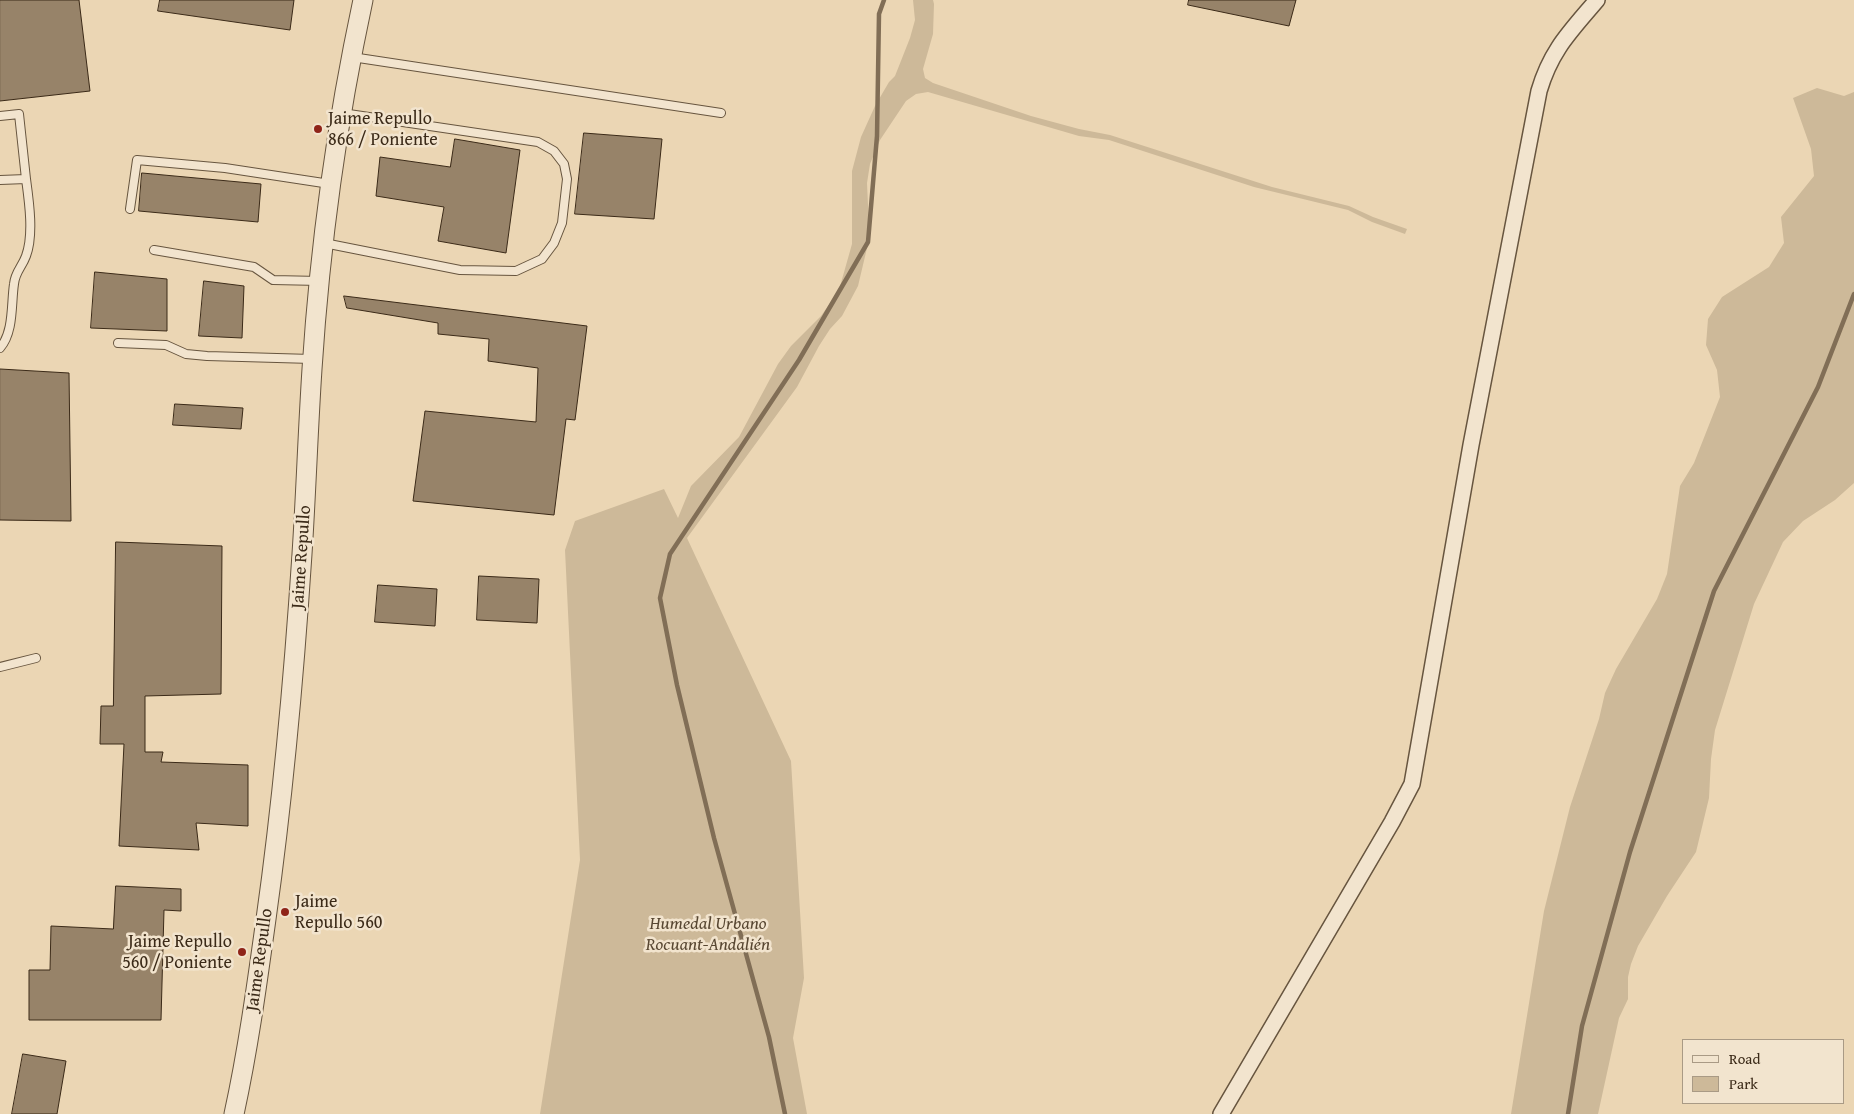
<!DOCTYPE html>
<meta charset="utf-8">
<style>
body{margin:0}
#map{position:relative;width:1854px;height:1114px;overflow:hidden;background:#ebd6b4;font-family:"Gentium Book Plus",serif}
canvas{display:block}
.legend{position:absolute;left:1682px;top:1039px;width:162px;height:65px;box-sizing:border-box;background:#f2e4ce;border:1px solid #a99a85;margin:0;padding:6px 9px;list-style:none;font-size:15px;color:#3b2a18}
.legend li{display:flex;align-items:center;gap:10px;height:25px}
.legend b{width:25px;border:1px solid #a99a85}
</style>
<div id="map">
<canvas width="1854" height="1114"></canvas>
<ul class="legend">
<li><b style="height:6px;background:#f2e4ce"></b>Road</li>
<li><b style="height:14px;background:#cdb999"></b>Park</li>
</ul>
</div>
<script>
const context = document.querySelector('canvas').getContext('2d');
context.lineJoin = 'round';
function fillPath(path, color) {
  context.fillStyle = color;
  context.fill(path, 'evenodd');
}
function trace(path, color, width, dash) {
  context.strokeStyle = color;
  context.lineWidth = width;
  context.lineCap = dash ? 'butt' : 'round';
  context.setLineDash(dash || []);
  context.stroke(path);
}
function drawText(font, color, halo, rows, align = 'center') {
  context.font = font + ' "Gentium Book Plus",serif';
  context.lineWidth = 5;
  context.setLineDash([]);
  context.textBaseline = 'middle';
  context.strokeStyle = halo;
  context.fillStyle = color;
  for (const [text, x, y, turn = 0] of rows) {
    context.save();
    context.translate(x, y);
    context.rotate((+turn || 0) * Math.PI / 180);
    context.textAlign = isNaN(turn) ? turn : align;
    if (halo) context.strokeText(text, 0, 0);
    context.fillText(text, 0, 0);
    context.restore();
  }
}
const green = new Path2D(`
 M 913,0 L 933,0 L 934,4 L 933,34 L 923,69 L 925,78 L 933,83 L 1031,116 L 1079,129 L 1110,135 L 1272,187 L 1349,206 L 1373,217 L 1407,229 L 1405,234 L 1372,222 L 1348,210 L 1254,187 L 1109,140 L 1079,136 L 928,92 L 916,94 L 906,101 L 880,140 L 870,164 L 867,183 L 869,227 L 867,248 L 858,286 L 842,316 L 830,329 L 819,346 L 797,387 L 687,538 L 791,761 L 804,978 L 793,1038 L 807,1114 L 540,1114 L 580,860 L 565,550 L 575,521 L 664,489 L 678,518 L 691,486 L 739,437 L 778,364 L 791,346 L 821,316 L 839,290 L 852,244 L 852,171 L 861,137 L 875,106 L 889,82 L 895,76 L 910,38 L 915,20 Z
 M 1817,88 L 1844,96 L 1854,92 L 1854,483 L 1835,500 L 1803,521 L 1783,542 L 1754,604 L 1715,730 L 1711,759 L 1709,798 L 1696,852 L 1667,896 L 1638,946 L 1631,964 L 1628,977 L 1628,999 L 1619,1018 L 1598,1114 L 1511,1114 L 1544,911 L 1570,807 L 1599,719 L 1605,693 L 1616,669 L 1657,599 L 1667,574 L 1680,486 L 1694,463 L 1720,397 L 1717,370 L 1706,345 L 1708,319 L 1722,297 L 1769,267 L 1784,243 L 1781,217 L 1814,176 L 1811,149 L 1793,98 Z`);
const stream = new Path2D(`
 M 785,1114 L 769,1037 L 714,838 L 677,685 L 660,598 L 670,554 L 799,360 L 868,242 L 877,136 L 879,14 L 884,0
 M 1568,1114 L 1582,1026 L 1630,852 L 1714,591 L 1818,387 L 1854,294`);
const building = new Path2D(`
 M 0,0 L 79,0 L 90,91 L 0,101 Z
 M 160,0 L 294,0 L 290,30 L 158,11 Z
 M 1189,0 L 1296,0 L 1289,26 L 1188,5 Z
 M 584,133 L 662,139 L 654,219 L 575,214 Z
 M 455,139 L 520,150 L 506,253 L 438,241 L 444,207 L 376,196 L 380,157 L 450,167 Z
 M 142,173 L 261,184 L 258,222 L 139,211 Z
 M 95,272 L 167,279 L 167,331 L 91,328 Z
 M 204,281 L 244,286 L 242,338 L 199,336 Z
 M 344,296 L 587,326 L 575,420 L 566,419 L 554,515 L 413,501 L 425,411 L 536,422 L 538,368 L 488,361 L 489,339 L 438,334 L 438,323 L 347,308 Z
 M 0,369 L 69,373 L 71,521 L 0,520 Z
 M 175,404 L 243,408 L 241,429 L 173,425 Z
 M 116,542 L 222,546 L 221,694 L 145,696 L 145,752 L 163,752 L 161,762 L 248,765 L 248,826 L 196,823 L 199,850 L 119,846 L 124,744 L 100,744 L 101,706 L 113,706 Z
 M 479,576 L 539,579 L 537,623 L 477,620 Z
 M 378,585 L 437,589 L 435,626 L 375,622 Z
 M 116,886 L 181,889 L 181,911 L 164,910 L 161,1020 L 29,1020 L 29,970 L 50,970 L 51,926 L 113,929 Z
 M 23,1054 L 66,1061 L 57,1114 L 12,1114 Z`);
const service = new Path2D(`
 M 352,57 L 721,113
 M 0,116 L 19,114 L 26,179 L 0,180
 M 130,209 L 137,160 L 225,168 L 330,184
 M 324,243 L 460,270 L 516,271 L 542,259 L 554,243 L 562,223 L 567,179 L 564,164 L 554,151 L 538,142 L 342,113
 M 154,250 L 254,267 L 273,280 L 320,281
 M 118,343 L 166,345 L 186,354 L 207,356 L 312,359
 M 0,348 C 14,332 11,304 14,284 C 15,272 22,267 26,256 C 34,235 29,201 26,179
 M 0,667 L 36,658`);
const minor = new Path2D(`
 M 1221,1114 L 1392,822 L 1412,784 L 1471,445 L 1539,91 C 1551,50 1570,32 1597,0`);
const tertiary = new Path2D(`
 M 234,1114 C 248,1050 257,984 266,919 C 283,798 294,676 302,554 C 306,493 308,430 312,369 C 320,245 337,121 363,0`);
const markers = [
 [318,129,5,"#8f2418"],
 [285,912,5,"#8f2418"],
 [242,952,5,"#8f2418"]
];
const poiNames = [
 ["Jaime Repullo",328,119],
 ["866 / Poniente",328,140],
 ["Jaime",295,902],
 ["Repullo 560",295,923],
 ["Jaime Repullo",232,942,"right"],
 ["560 / Poniente",232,963,"right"]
];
const streetNames = [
 ["Jaime Repullo",302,557,-86],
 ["Jaime Repullo",260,960,-82]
];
const parkNames = [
 ["Humedal Urbano",708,924],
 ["Rocuant-Andalién",708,945]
];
fillPath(green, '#cdb999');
trace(stream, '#816e56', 4.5);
fillPath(building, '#978369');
trace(building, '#3b2a18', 1);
trace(service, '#67553f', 10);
trace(minor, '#67553f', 18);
trace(tertiary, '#67553f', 21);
trace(service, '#f2e4ce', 8);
trace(minor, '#f2e4ce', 15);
trace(tertiary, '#f2e4ce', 19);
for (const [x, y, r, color] of markers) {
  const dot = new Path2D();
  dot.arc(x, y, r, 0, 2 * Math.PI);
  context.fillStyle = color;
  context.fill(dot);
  trace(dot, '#f2e4ce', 2);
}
drawText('18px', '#3b2a18', '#f2e4ce', poiNames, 'left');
drawText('18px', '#3b2a18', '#f2e4ce', streetNames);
drawText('italic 18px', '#584732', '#f2e4ce', parkNames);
</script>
